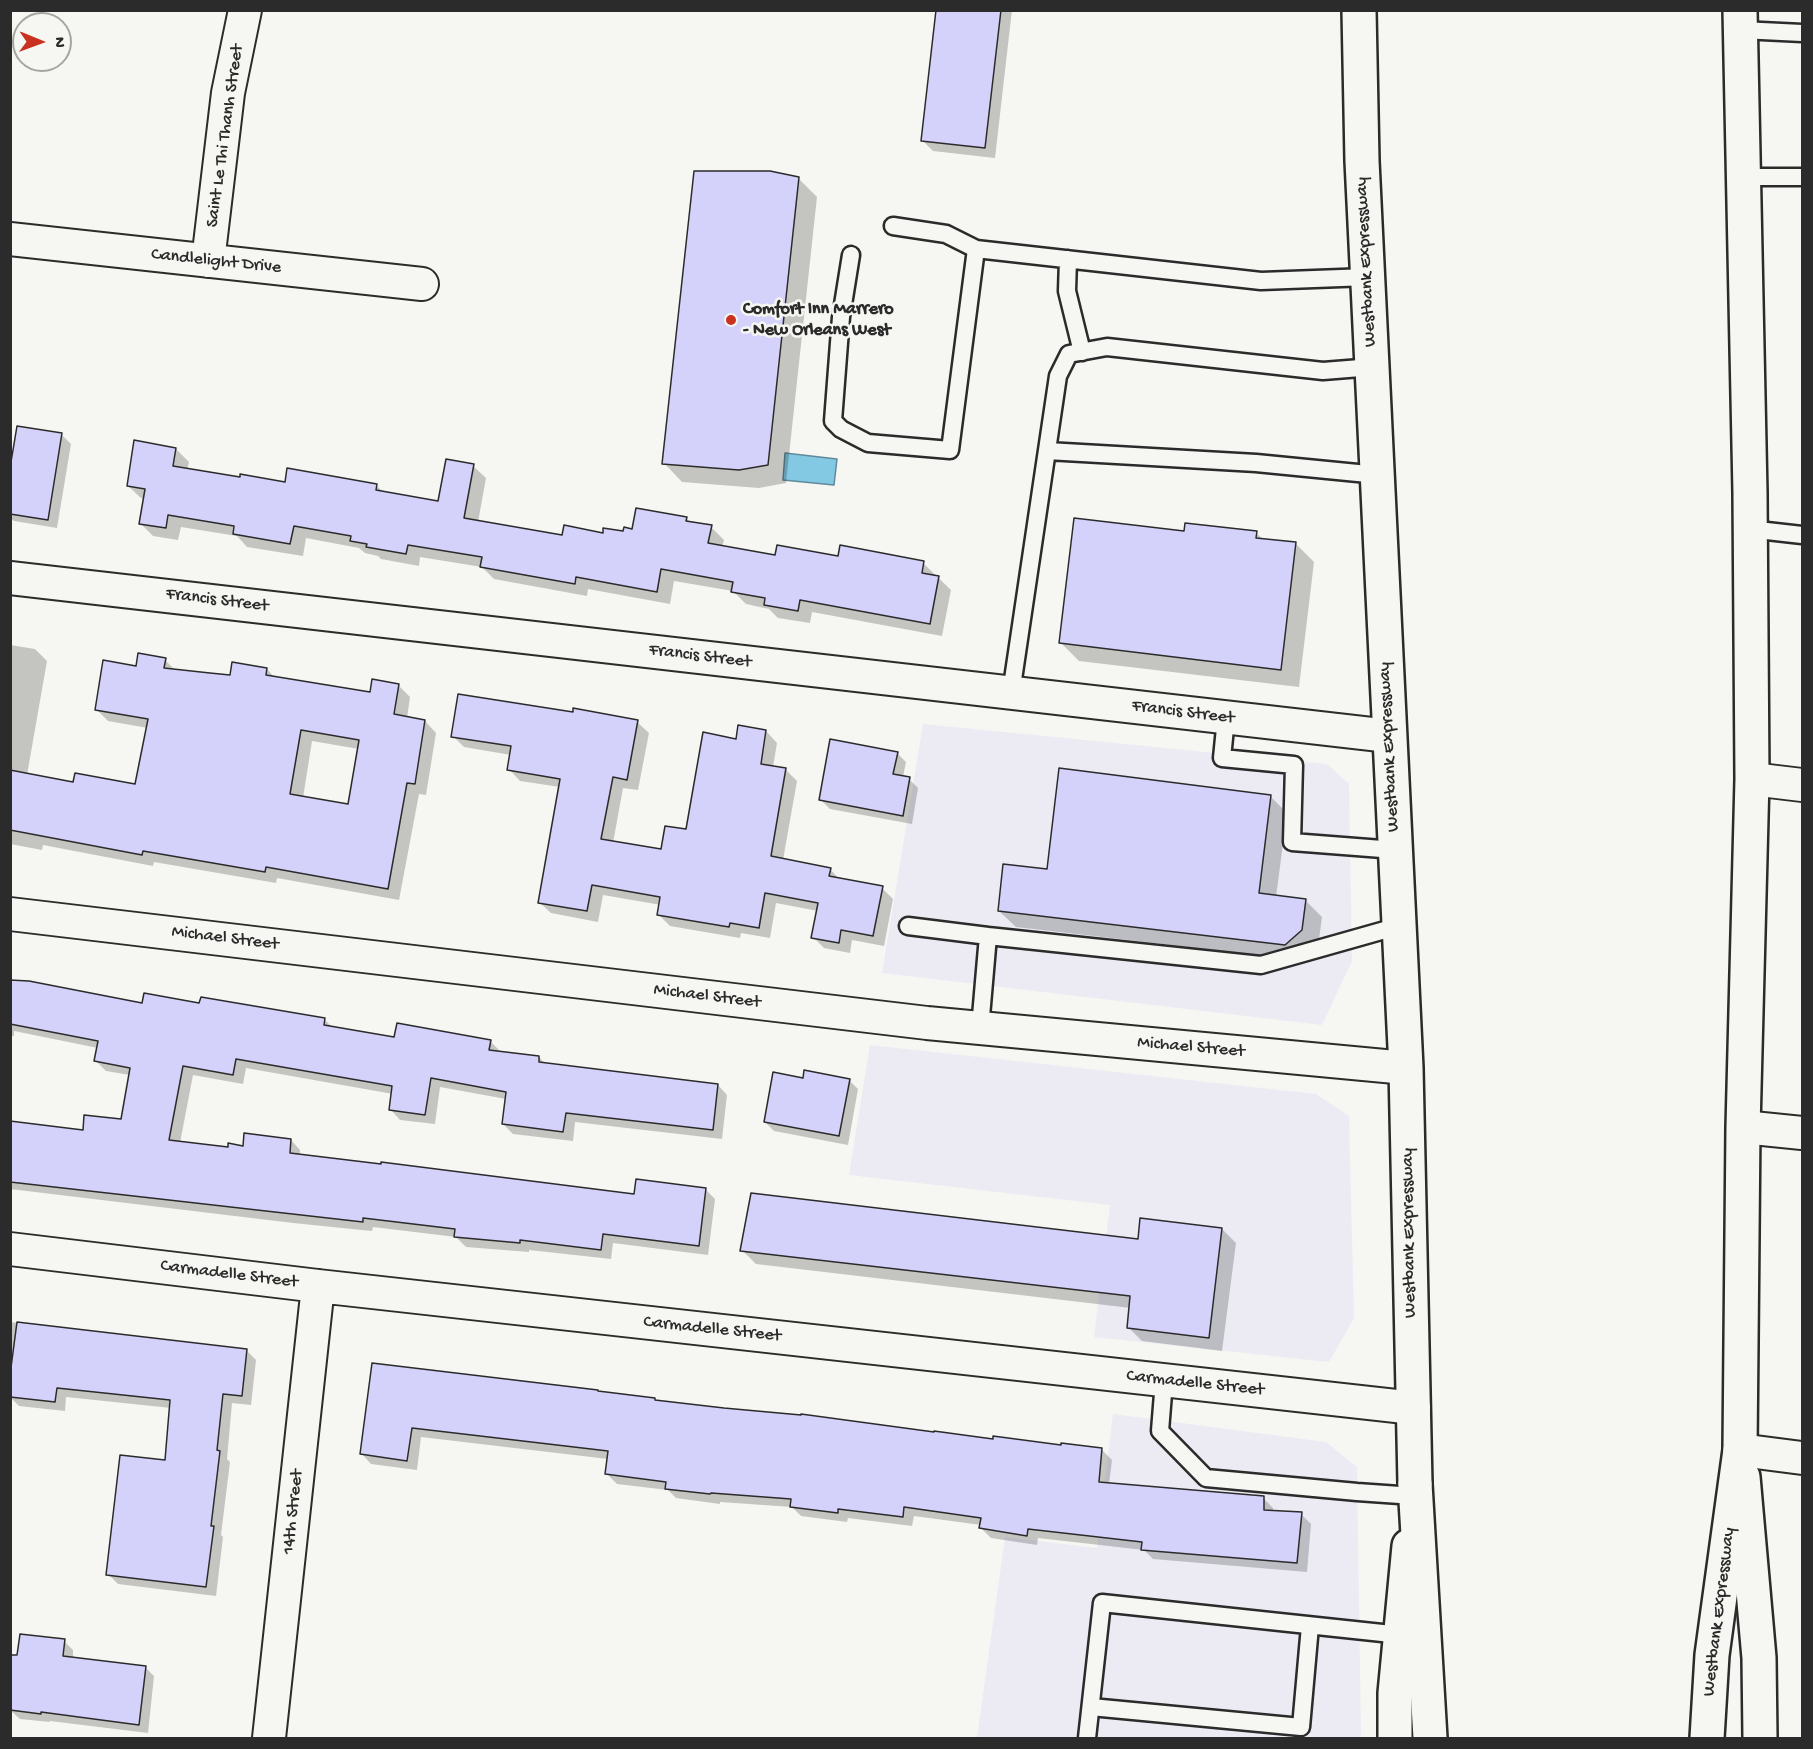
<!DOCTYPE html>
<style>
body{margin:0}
#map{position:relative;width:1813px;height:1749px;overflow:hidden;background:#f6f6f2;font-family:"Gochi Hand",sans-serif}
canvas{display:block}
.frame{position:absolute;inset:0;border:12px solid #2b2b2b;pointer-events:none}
.north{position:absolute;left:12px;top:12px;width:60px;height:60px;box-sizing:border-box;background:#f6f6f2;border:2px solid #a5a5a2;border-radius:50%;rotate:91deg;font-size:16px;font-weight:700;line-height:24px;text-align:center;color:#2b2b2b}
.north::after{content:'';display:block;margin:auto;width:21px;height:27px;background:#c8321e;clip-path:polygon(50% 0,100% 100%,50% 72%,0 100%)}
</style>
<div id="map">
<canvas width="1813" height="1749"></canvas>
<div class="frame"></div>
<div class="north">N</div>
</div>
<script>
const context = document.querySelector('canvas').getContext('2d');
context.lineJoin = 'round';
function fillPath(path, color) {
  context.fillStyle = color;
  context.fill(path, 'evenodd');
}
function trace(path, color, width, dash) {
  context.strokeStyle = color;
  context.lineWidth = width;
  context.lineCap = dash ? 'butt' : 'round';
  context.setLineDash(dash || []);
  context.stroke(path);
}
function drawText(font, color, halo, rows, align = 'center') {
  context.font = font + ' "Gochi Hand",sans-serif';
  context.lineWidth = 5;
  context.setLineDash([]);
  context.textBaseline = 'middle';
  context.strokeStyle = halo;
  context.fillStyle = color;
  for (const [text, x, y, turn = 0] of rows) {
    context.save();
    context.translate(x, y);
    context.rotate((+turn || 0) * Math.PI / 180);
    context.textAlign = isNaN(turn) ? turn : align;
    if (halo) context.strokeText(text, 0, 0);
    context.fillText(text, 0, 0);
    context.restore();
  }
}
const built = new Path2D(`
 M 923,724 L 1327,764 L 1349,784 L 1352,961 L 1322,1025 L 882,973 Z
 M 870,1045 L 1316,1094 L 1349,1116 L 1354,1318 L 1329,1362 L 1094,1337 L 1110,1205 L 849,1175 Z
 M 1113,1414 L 1326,1442 L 1357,1467 L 1361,1738 L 977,1738 L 1005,1537 L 1097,1548 Z`);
const water = new Path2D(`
 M 785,453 L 837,459 L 834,485 L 783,480 Z`);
const shadow = new Path2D(`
 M 937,10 L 1012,10 L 995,158 L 933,151 L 922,140 Z
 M 798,178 L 817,197 L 786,483 L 759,488 L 682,482 L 664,463 Z
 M 61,434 L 71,444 L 57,528 L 14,521 L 10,518 L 10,477 Z
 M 176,449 L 189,462 L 187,470 L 286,483 L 376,485 L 384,493 L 439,503 L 473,466 L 486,478 L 478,522 L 563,537 L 624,533 L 686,518 L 691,523 L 711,527 L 724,540 L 722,547 L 777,557 L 840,558 L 923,563 L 951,590 L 942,636 L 812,612 L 810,623 L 778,618 L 769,609 L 746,604 L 733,591 L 674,581 L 670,604 L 588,589 L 587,596 L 494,579 L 482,567 L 420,557 L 419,566 L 381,559 L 378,556 L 365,553 L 359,548 L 306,538 L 303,556 L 247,547 L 237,536 L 181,527 L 178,540 L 153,536 L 140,523 L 145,499 L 141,498 L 128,486 Z
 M 1185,533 L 1256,533 L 1264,540 L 1296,544 L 1314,562 L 1299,687 L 1079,661 L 1061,643 Z
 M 10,645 L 35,649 L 47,661 L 27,775 L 75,784 L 136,786 L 148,728 L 108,721 L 96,709 L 137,667 L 165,660 L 176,671 L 231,677 L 267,669 L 275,678 L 371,694 L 398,685 L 410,697 L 407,718 L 425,721 L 436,733 L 426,795 L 419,794 L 399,900 L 277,878 L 276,883 L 154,862 L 153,866 L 43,845 L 42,850 L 10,844 ZM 312,741 L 359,749 L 349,806 L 303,798 Z
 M 637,722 L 649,733 L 638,790 L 623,788 L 613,843 L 663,851 L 687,831 L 737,740 L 766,731 L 777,743 L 773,767 L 785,769 L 797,781 L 783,860 L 830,869 L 840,880 L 882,888 L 893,899 L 884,946 L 852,940 L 850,953 L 824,948 L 813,937 L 818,911 L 776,903 L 770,938 L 741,933 L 740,938 L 670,926 L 659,915 L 661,905 L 603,895 L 598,922 L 551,913 L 539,902 L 560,787 L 520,781 L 509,769 L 511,755 L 464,747 L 453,736 Z
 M 897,753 L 906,762 L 903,777 L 909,779 L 918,788 L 912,824 L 830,809 L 821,800 Z
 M 1270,796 L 1287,813 L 1276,897 L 1305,900 L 1322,917 L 1318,947 L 1301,960 L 1016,927 L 999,911 Z
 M 10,981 L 143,1005 L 201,1005 L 325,1020 L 333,1028 L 395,1039 L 490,1041 L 500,1051 L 500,1053 L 539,1057 L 545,1064 L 718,1085 L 727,1095 L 722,1139 L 575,1122 L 573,1141 L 513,1134 L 503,1124 L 506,1099 L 440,1087 L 435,1124 L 400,1120 L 391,1110 L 393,1094 L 246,1068 L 243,1084 L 193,1075 L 180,1143 L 229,1148 L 291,1140 L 300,1150 L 300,1156 L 635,1196 L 705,1189 L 715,1199 L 708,1255 L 613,1243 L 611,1259 L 529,1250 L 529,1252 L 466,1247 L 456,1237 L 373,1227 L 372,1231 L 293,1223 L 10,1189 L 10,1122 L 84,1131 L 122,1121 L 130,1075 L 106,1071 L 96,1061 L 98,1048 L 14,1031 L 14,1036 L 10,1036 Z
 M 804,1080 L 849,1080 L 858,1089 L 848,1145 L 774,1131 L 765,1122 Z
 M 1222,1229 L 1236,1243 L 1222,1351 L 1142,1341 L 1128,1327 L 1131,1308 L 756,1264 L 742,1250 L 1139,1240 Z
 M 10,1322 L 246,1350 L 256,1360 L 251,1405 L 232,1403 L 227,1459 L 230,1462 L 221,1535 L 223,1537 L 216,1596 L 118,1584 L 108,1574 L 166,1462 L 171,1408 L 66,1397 L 65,1411 L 19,1406 L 10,1397 Z
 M 373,1364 L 655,1400 L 657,1402 L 994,1441 L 1102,1450 L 1112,1460 L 1109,1484 L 1263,1498 L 1273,1508 L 1273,1512 L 1301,1514 L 1311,1524 L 1307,1572 L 1153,1559 L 1144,1550 L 1038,1538 L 1037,1545 L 991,1538 L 981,1528 L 981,1525 L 914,1516 L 912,1526 L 848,1518 L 847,1522 L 801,1516 L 792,1507 L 720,1502 L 720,1504 L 676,1498 L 668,1490 L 617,1484 L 607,1474 L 608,1459 L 421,1437 L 417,1470 L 371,1464 L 362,1454 Z
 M 64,1641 L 73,1650 L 73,1659 L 145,1667 L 154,1676 L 148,1733 L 50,1721 L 50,1722 L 20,1719 L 10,1710 L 10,1656 L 18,1657 Z`);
const building = new Path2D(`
 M 936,10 L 1001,10 L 985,148 L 921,141 Z
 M 694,171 L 770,171 L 799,177 L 768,465 L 739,470 L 662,464 Z
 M 17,426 L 62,433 L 48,520 L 10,514 L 10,468 Z
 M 134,440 L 176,448 L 173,466 L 240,477 L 240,474 L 285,482 L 287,468 L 377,484 L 376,490 L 438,501 L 446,459 L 474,464 L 464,518 L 562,535 L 564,525 L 603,533 L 603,528 L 623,531 L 624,527 L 632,529 L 636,508 L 687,517 L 686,521 L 712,525 L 708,543 L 775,555 L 777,545 L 838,556 L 840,545 L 924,561 L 922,573 L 939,576 L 930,624 L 800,600 L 798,611 L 764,605 L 765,598 L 731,592 L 733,582 L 661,569 L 657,592 L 576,577 L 575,584 L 480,567 L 482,557 L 408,545 L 406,554 L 366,547 L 367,544 L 350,541 L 351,536 L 294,526 L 290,544 L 233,534 L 234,526 L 168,515 L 166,528 L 139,524 L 145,489 L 127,486 Z
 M 1074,518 L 1184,531 L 1185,523 L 1257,531 L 1256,538 L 1296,542 L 1281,670 L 1059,643 Z
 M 138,653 L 166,658 L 164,668 L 210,673 L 230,675 L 232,662 L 267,668 L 266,675 L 370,692 L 372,679 L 399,684 L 394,714 L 425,720 L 415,784 L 407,783 L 388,889 L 266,867 L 265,872 L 143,851 L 142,855 L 10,830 L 10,770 L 73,782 L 75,773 L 135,784 L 148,719 L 95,710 L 103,660 L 136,666 ZM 301,730 L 359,740 L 348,804 L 290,794 Z
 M 458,694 L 573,712 L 573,708 L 638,720 L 627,780 L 613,777 L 601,839 L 661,849 L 665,826 L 686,829 L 703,732 L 736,739 L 738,725 L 766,730 L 761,764 L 786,768 L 771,856 L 831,868 L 829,876 L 883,886 L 873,936 L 841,930 L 839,943 L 811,938 L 818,903 L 765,893 L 759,928 L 730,923 L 729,927 L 657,915 L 660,897 L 592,885 L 587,911 L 538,903 L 560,779 L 507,770 L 511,746 L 451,737 Z
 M 830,739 L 898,752 L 893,774 L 910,777 L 903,816 L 819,800 Z
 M 1059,768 L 1271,795 L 1259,893 L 1306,899 L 1302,930 L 1285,945 L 998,911 L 1003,864 L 1047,869 Z
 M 10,980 L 29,981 L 142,1003 L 144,993 L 199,1003 L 201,997 L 325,1018 L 324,1025 L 394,1037 L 397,1023 L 491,1040 L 489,1050 L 539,1056 L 539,1062 L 718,1084 L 713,1130 L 566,1113 L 563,1132 L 502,1124 L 506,1092 L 431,1078 L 425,1115 L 389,1110 L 392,1086 L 236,1059 L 233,1075 L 183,1066 L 169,1140 L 228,1147 L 228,1143 L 243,1146 L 244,1133 L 291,1139 L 290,1153 L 381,1164 L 381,1162 L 634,1194 L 636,1179 L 706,1188 L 699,1246 L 603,1234 L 601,1250 L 520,1240 L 520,1243 L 454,1237 L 455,1229 L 363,1218 L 363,1222 L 10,1182 L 10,1121 L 83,1130 L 84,1115 L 121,1119 L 130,1068 L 94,1061 L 98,1041 L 10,1024 Z
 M 804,1070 L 850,1079 L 839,1136 L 764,1122 L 773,1072 L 803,1078 Z
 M 751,1193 L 1138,1239 L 1140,1218 L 1222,1228 L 1209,1338 L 1127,1328 L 1130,1296 L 740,1251 Z
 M 17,1322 L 247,1349 L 242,1396 L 223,1394 L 217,1450 L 220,1451 L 211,1526 L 214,1526 L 206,1587 L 106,1575 L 120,1455 L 165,1460 L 170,1400 L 57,1388 L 55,1402 L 10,1397 L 10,1375 Z
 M 372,1363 L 598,1390 L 598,1391 L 655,1398 L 655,1400 L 724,1408 L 801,1415 L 801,1414 L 934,1432 L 934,1431 L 993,1439 L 993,1436 L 1061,1445 L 1061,1443 L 1102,1448 L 1099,1482 L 1264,1496 L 1264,1510 L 1302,1512 L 1297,1563 L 1141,1550 L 1142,1542 L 1028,1529 L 1027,1536 L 979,1528 L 981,1518 L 904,1507 L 903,1517 L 838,1509 L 838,1513 L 790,1507 L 791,1499 L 711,1493 L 710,1494 L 665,1489 L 666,1482 L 605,1474 L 608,1451 L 412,1428 L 407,1461 L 360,1454 Z
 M 20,1634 L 65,1639 L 63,1656 L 146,1666 L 139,1725 L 41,1712 L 41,1714 L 10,1710 L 10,1655 L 17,1655 Z`);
const service = new Path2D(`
 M 1741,30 L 1802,33
 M 1743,177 L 1802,177
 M 893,226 L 946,234 L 976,249
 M 851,255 L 841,317 L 833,421 L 841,429 L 868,443 L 950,450 L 976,249 L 1261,281 L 1368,277
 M 1068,259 L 1067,291 L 1082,352
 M 1047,451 L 1256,463 L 1378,475
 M 1749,529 L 1802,535
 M 1011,693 L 1058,376 L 1069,354 L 1107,347 L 1323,371 L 1373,367
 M 1226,718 L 1222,758 L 1294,765 L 1292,842 L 1395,850
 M 908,926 L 988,936
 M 980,1028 L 988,936 L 1261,965 L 1399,926
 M 1164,1381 L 1160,1431 L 1206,1478 L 1357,1492 L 1414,1496
 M 1091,1707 L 1301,1727 L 1310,1626
 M 1087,1738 L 1102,1603 L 1401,1635`);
const minor = new Path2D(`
 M 10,239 L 422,284
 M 208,261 L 228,93 L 245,10
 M 10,578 L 1389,736
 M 1752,779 L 1802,785
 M 10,914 L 927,1023 L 1406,1068
 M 1743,1127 L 1802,1133
 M 10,1249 L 318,1286 L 1414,1408
 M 1740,1450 L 1802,1458
 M 269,1738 L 318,1286`);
const secondary = new Path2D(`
 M 1743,1477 L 1759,1658 L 1760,1738
 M 1395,1738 L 1395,1693 L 1409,1546`);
const trunk = new Path2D(`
 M 1359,10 L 1362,161 L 1406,1068 L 1415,1484
 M 1740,10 L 1750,493 L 1752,779 L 1743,1127 L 1740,1450`);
const motorway = new Path2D(`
 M 1415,1484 L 1430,1738
 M 1707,1738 L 1712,1655 L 1740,1450`);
const markers = [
 [731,320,6,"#c8321e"]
];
const streetNames = [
 ["Saint Le Thi Thanh Street",226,136,-82],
 ["Candlelight Drive",216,262,6],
 ["Westbank Expressway",1367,262,-93],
 ["Francis Street",217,601,7],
 ["Francis Street",700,657,7],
 ["Francis Street",1183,713,7],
 ["Westbank Expressway",1390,747,-93],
 ["Michael Street",225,939,7],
 ["Michael Street",707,997,7],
 ["Michael Street",1191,1048,5],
 ["Westbank Expressway",1410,1233,-91],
 ["Carmadelle Street",229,1275,7],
 ["Carmadelle Street",712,1330,6],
 ["Carmadelle Street",1195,1384,6],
 ["14th Street",294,1512,-84],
 ["Westbank Expressway",1720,1612,-83]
];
const poiNames = [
 ["Comfort Inn Marrero",743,310],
 ["- New Orleans West",743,331]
];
fillPath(built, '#ecebf4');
fillPath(water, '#83c9e4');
trace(water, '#608a9a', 1.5);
fillPath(shadow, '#0003');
fillPath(building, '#d4d1fa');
trace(building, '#2b2b2b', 1.5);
trace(service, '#2b2b2b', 21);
trace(minor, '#2b2b2b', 36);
trace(secondary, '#2b2b2b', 38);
trace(trunk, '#2b2b2b', 38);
trace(motorway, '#2b2b2b', 38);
trace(service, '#f6f6f2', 16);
trace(minor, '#f6f6f2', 32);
trace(secondary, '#f6f6f2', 33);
trace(trunk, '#f6f6f2', 33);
trace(motorway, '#f6f6f2', 33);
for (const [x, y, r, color] of markers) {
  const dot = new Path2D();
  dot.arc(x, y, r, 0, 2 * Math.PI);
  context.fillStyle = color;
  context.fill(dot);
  trace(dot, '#f6f6f2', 2);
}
drawText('18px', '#2b2b2b', '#f6f6f2', streetNames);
drawText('bold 18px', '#2b2b2b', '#f6f6f2', poiNames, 'left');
</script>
